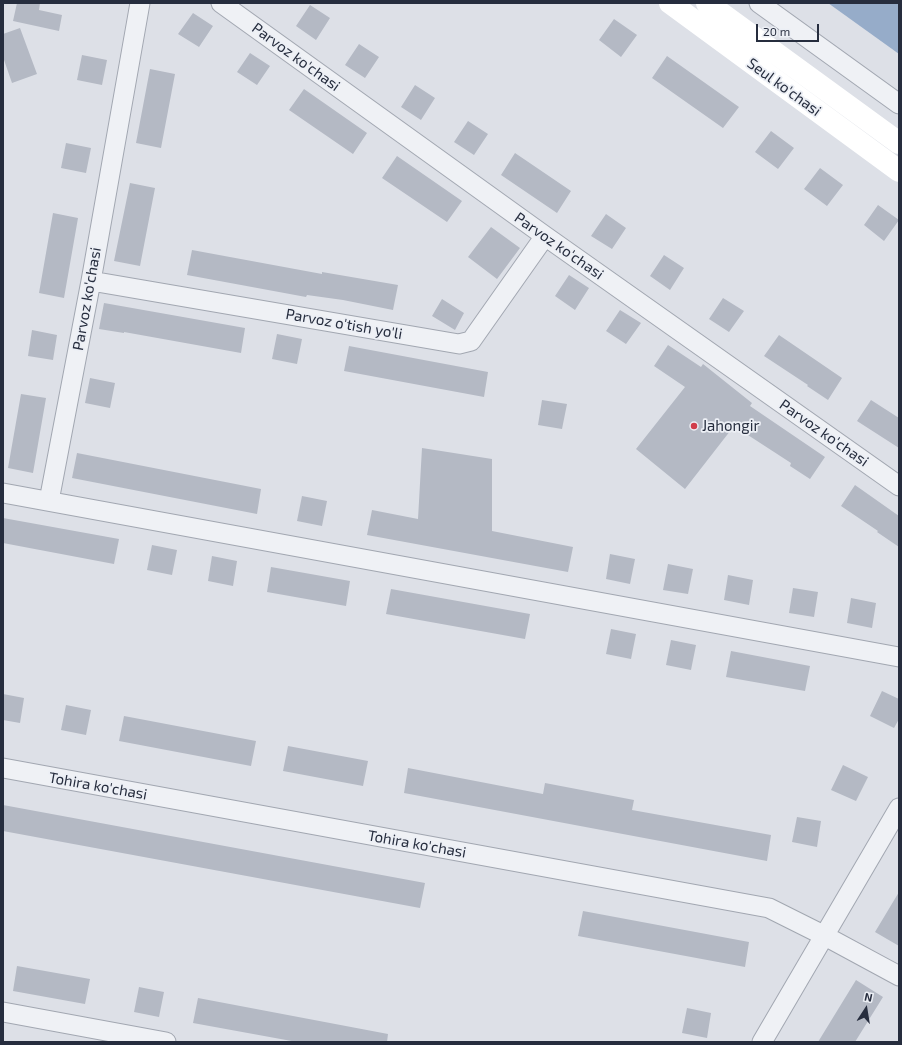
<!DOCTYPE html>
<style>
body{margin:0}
#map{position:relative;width:902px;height:1045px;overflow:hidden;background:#dde0e7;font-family:"Exo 2",sans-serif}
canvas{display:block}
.frame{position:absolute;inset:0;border:4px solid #262d3e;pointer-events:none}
.north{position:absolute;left:846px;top:989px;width:40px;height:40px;-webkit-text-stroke:3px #eceff5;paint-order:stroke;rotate:12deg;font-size:11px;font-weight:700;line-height:16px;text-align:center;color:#262d3e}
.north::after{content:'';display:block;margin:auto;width:14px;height:18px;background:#262d3e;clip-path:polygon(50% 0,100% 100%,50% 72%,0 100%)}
.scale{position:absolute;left:756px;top:24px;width:63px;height:18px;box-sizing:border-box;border:2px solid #262d3e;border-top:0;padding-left:5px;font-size:12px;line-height:14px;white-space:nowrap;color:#262d3e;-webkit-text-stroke:3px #eceff5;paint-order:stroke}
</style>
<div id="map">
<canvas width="902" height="1045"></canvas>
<div class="frame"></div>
<div class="north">N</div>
<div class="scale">20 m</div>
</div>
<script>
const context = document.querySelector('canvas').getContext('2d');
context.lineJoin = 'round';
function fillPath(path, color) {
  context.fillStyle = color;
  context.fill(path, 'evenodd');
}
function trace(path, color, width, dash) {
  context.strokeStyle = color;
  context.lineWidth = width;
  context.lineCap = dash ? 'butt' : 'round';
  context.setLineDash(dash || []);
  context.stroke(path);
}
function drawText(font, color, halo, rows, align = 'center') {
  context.font = font + ' "Exo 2",sans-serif';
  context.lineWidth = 3.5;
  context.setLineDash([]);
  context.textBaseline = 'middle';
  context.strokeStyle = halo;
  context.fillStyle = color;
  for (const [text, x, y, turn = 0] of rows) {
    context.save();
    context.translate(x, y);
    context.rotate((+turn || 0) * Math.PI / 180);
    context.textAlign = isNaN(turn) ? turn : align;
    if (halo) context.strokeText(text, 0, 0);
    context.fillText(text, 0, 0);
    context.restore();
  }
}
const water = new Path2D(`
 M 828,3 L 899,3 L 899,54 Z`);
const building = new Path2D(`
 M 17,3 L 40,3 L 39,10 L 62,15 L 59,31 L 13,21 Z
 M 310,5 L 330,18 L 316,40 L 296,26 Z
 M 193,13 L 213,26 L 199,47 L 178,34 Z
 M 614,19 L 637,35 L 621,57 L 599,40 Z
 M 20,28 L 37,74 L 12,83 L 3,57 L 3,34 Z
 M 359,44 L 379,57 L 365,78 L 345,65 Z
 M 250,53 L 270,66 L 257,85 L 237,72 Z
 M 82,55 L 107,60 L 102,85 L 77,80 Z
 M 667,56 L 739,107 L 723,128 L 652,78 Z
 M 150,69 L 175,74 L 161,148 L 136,143 Z
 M 415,85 L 435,98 L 421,120 L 401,107 Z
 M 304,89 L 367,133 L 353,154 L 289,110 Z
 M 468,121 L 488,134 L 474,155 L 454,142 Z
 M 771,131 L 794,148 L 778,169 L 755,152 Z
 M 66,143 L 91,148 L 86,173 L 61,168 Z
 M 515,153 L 571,191 L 557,213 L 501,175 Z
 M 397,156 L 462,201 L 447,222 L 382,178 Z
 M 820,168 L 843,185 L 827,206 L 804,189 Z
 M 130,183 L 155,188 L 140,266 L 114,261 Z
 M 878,205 L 899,220 L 884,241 L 864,225 Z
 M 53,213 L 78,218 L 64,298 L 39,293 Z
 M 606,214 L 626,228 L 612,249 L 591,236 Z
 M 491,227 L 520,248 L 497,279 L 468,257 Z
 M 192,250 L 322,274 L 322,272 L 398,285 L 393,310 L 343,300 L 307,295 L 306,297 L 187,275 Z
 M 664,255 L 684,268 L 670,290 L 650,276 Z
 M 569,275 L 589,288 L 575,310 L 555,296 Z
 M 723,298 L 744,311 L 729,332 L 709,319 Z
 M 442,299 L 464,313 L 455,330 L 432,316 Z
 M 104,303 L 245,328 L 241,353 L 124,332 L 124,333 L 99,329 Z
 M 620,310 L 641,323 L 626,344 L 606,331 Z
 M 32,330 L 57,335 L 53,360 L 28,356 Z
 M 277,334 L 302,339 L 297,364 L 272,359 Z
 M 779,335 L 842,378 L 828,400 L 807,386 L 808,385 L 764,356 Z
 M 668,345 L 701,367 L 703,364 L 752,403 L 750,406 L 825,457 L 810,479 L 790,466 L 791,463 L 734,426 L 685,489 L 636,449 L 685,387 L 654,366 Z
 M 349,346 L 488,372 L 484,397 L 344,371 Z
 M 90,378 L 115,383 L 110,408 L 85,403 Z
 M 21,394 L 46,398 L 33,473 L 8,468 Z
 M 542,400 L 567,404 L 562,429 L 538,425 Z
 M 871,400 L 899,418 L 899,448 L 857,421 Z
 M 422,448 L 492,459 L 492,531 L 573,547 L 568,572 L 367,535 L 372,510 L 418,519 Z
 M 77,453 L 261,489 L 257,514 L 72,478 Z
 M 855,485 L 899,516 L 899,547 L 877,532 L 878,531 L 841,506 Z
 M 302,496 L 327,501 L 322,526 L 297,521 Z
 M 3,518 L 119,539 L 114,564 L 3,543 Z
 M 152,545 L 177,550 L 172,575 L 147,570 Z
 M 610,554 L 635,559 L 630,584 L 606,579 Z
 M 212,556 L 237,561 L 233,586 L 208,581 Z
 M 668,564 L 693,569 L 688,594 L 663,590 Z
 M 271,567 L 350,581 L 346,606 L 267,592 Z
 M 728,575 L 753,580 L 749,605 L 724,600 Z
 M 793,588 L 818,592 L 814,617 L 789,613 Z
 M 391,589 L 530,614 L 525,639 L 386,614 Z
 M 851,598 L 876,603 L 872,628 L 847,623 Z
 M 611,629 L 636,634 L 631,659 L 606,654 Z
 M 671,640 L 696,645 L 691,670 L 666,665 Z
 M 731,651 L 810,666 L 805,691 L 726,677 Z
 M 882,691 L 899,699 L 899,719 L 894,728 L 870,716 Z
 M 3,694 L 24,698 L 20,723 L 3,720 Z
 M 66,705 L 91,710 L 86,735 L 61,730 Z
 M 124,716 L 256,741 L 251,766 L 119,741 Z
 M 288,746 L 368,761 L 363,786 L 283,771 Z
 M 843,765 L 868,777 L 856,801 L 831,790 Z
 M 408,768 L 543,794 L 545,783 L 634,800 L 632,810 L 771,835 L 767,861 L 404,793 Z
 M 3,805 L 425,883 L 420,908 L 3,831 Z
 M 797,817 L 821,821 L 817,847 L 792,842 Z
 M 899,892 L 899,946 L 875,932 Z
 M 583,911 L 749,942 L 745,967 L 578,936 Z
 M 17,966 L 90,979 L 85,1004 L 13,991 Z
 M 856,980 L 883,997 L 855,1042 L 818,1042 Z
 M 139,987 L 164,992 L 159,1017 L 134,1012 Z
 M 198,998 L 388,1034 L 387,1042 L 297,1042 L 193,1023 Z
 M 687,1008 L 711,1013 L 707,1038 L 682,1033 Z`);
const street = new Path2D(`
 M 221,3 L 545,236 L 899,486
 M 759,3 L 899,104
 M 91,281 L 459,344 L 471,341 L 545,236
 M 3,493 L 899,657
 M 49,501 L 91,281 L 140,3
 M 3,768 L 769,908 L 825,936 L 899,976
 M 3,1012 L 166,1042
 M 762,1042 L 899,808`);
const secondary = new Path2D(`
 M 670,3 L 899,171
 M 707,3 L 899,143`);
const markers = [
 [694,426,4,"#d13d4b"]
];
const streetNames = [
 ["Parvoz ko'chasi",296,57,36],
 ["Seul ko'chasi",784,87,36],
 ["Parvoz ko'chasi",559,246,35],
 ["Parvoz ko'chasi",87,299,-80],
 ["Parvoz o'tish yo'li",344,324,10],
 ["Parvoz ko'chasi",824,433,35],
 ["Tohira ko'chasi",98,786,10],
 ["Tohira ko'chasi",417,844,10]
];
const poiNames = [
 ["Jahongir",702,426]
];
fillPath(water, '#96acc9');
fillPath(building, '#b4b9c4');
trace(street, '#a2a7b1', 21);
trace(street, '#eff1f5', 19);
trace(secondary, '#fff', 22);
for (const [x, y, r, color] of markers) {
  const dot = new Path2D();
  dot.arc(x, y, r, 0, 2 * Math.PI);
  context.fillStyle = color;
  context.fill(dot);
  trace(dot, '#eceff5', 1.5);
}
drawText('15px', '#262d3e', '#eceff5', streetNames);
drawText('15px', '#262d3e', '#eceff5', poiNames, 'left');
</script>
